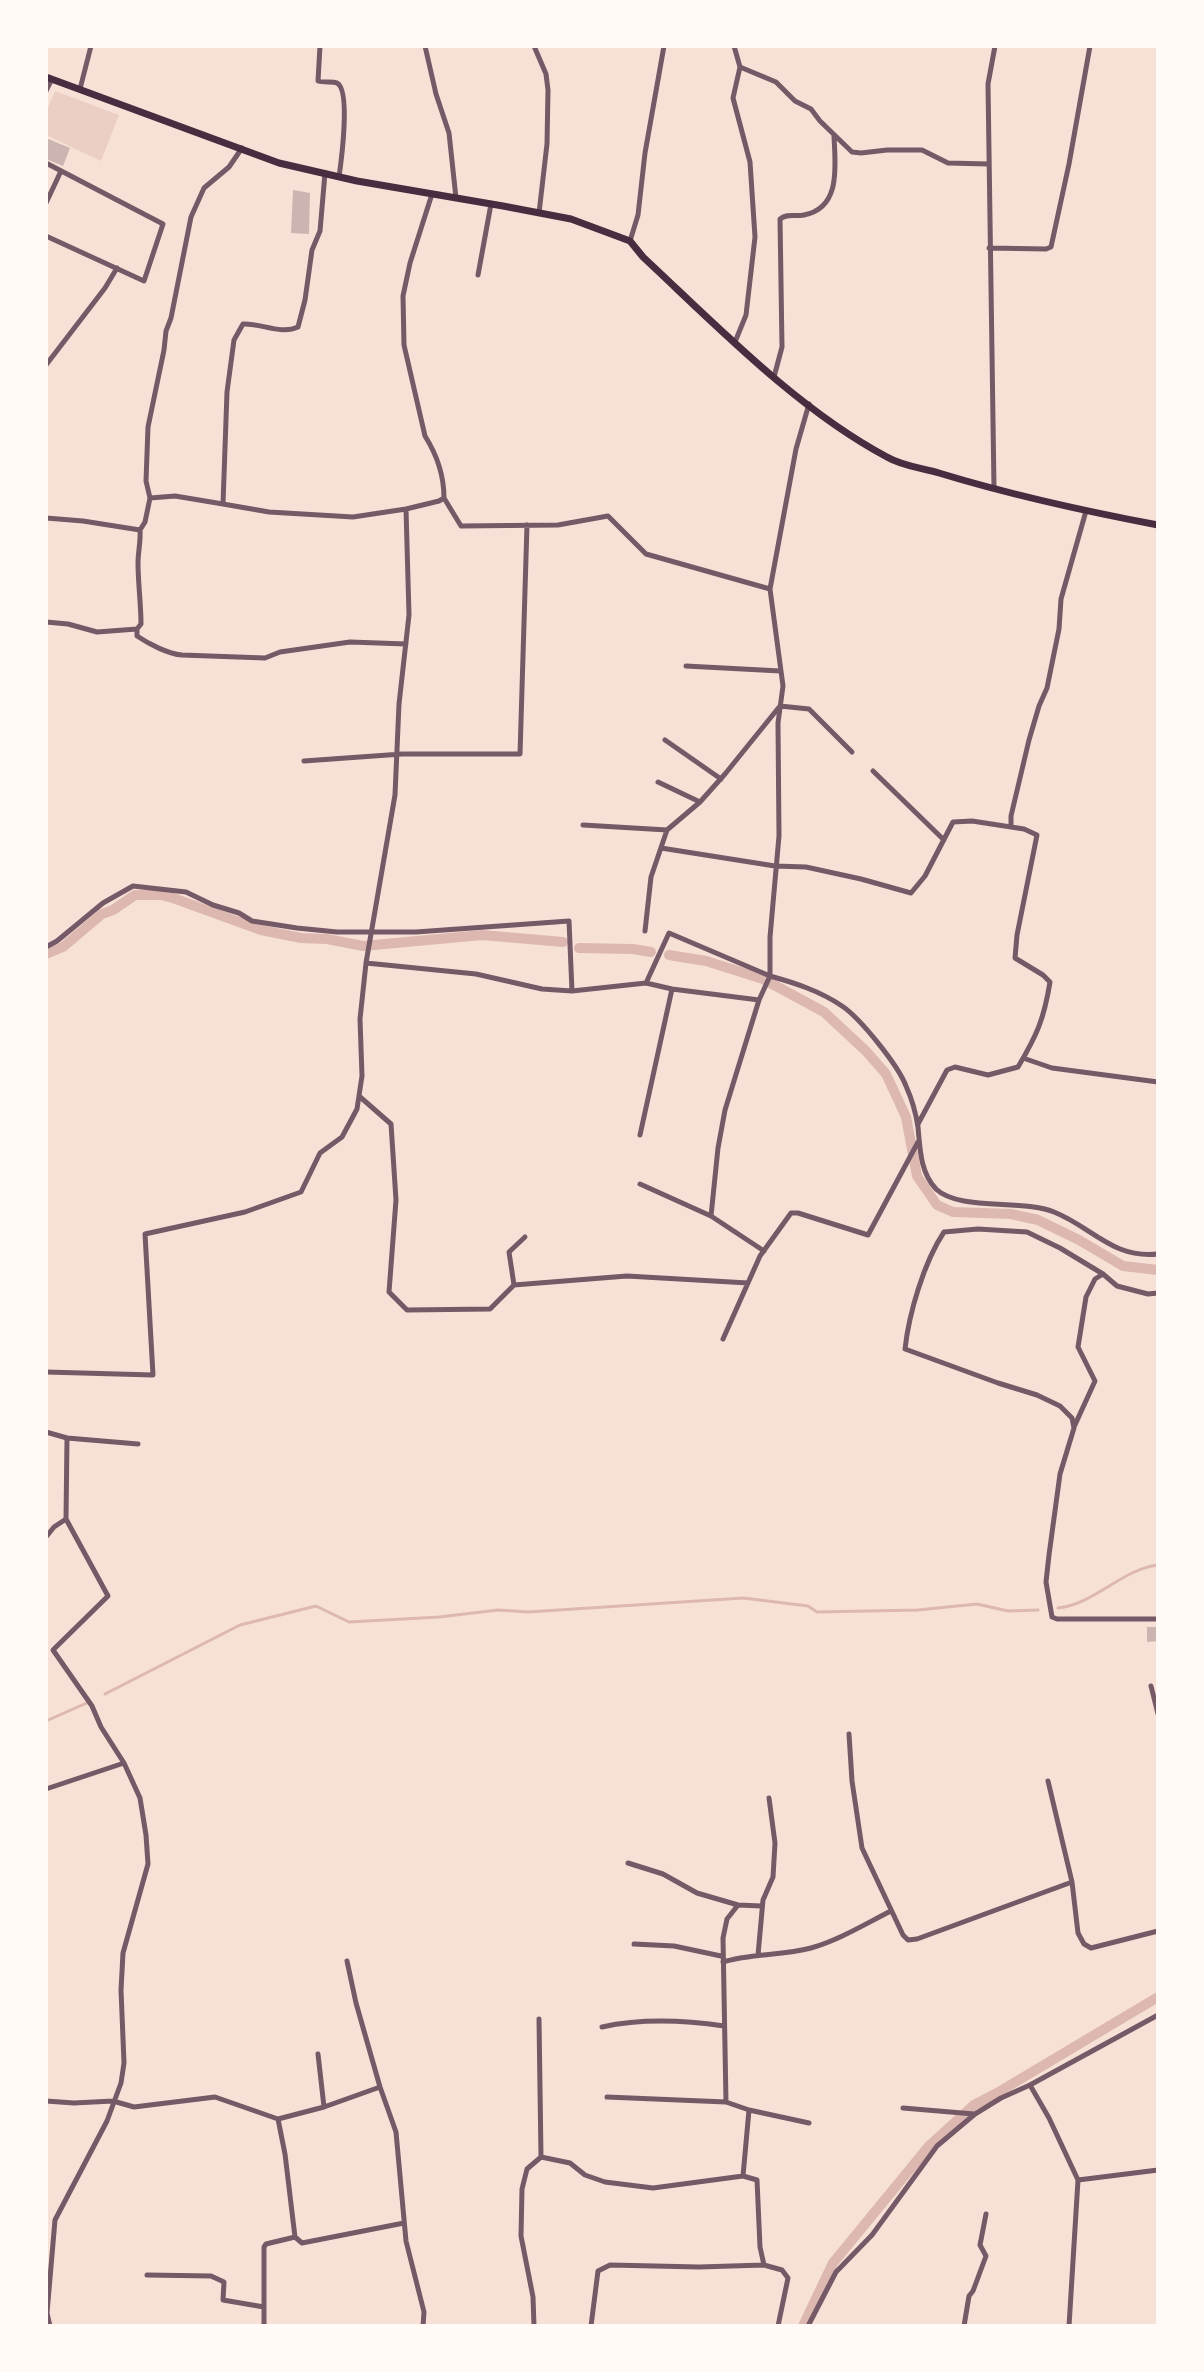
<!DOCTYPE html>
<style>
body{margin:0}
#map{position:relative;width:1204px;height:2372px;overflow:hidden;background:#f7e1d7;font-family:Jost,sans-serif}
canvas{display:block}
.frame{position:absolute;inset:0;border:48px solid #fffaf5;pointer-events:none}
</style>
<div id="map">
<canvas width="1204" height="2372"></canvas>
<div class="frame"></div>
</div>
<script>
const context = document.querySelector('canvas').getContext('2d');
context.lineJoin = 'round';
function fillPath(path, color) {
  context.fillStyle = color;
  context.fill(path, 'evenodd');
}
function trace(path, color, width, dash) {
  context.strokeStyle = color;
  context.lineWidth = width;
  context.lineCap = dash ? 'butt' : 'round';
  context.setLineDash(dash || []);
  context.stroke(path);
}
const green = new Path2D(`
 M 55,91 L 119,115 L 101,161 L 46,135 L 46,112 Z`);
const stream = new Path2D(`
 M 1058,1608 C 1095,1604 1122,1569 1158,1565
 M 105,1694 L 240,1625 L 316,1606 L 349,1622 L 439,1617 L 498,1610 L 528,1612 L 743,1598 L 808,1606 L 817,1612 L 918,1610 L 977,1604 L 1008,1611 L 1038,1610
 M 46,1721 L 89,1702`);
const canal = new Path2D(`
 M 579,948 L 633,949 L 651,952
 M 46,954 L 63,947 L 102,914 L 113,910 L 135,895 L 161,895 L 173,898 L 261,930 L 301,938 L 327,939 L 363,946 L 482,935 L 563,942
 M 669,955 L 706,961 L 763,979 L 824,1012 L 866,1051 L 886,1074 L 906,1117 L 917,1176 L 937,1205 L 953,1212 L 1011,1214 L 1038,1220 L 1079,1240 L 1123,1266 L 1158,1270
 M 803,2326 L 833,2263 L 929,2146 L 974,2105 L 997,2093 L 1158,1997`);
const building = new Path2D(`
 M 46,138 L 70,148 L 63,166 L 46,159 Z
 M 293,190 L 310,193 L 309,234 L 291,233 Z
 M 1147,1627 L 1158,1627 L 1158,1641 L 1147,1642 Z`);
const minor = new Path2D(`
 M 320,46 L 318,81 C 324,83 333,81 337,83 C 351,90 341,163 339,177
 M 425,46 L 436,94 L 449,133 L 456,198
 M 534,46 L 546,74 L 548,90 L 547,144 L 539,213
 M 734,46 L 740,67 L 776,82 L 795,101 L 811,109 L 820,121 L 852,152 L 861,153 L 887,150 L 922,150 L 948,163 L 988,164
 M 80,89 L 91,46
 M 46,91 L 52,79
 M 46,163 L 163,224 L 144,281 L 46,236
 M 46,203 L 61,171
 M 630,241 L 638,215 L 645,153 L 664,46
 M 989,248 L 1046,249 L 1051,247 L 1069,164 L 1090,46
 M 478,275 L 491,204
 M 735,342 L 746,315 L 755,237 L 750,162 L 733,98 L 740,67
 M 46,365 L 105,288 L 117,268
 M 774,377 L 782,347 L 780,219 C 788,213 794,217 804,215 C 842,208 835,164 834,136
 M 809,404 L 796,449 L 770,589 L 783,686 L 778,723 L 779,836 L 770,937 L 770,976 C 795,983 820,991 842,1006 C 860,1018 898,1065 906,1086 C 911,1097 916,1114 918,1127 C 920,1148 920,1172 936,1189 C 959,1211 1022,1199 1054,1212 C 1092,1227 1113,1259 1158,1254
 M 994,488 L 988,84 L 995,46
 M 150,498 L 175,496 L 223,504 L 227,392 L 234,340 L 243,324 C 261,323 281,335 298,327 L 305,300 L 312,250 L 320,231 L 325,173
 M 444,498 L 461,526 L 558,525 L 608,516 L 646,554 L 770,589
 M 223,504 L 269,512 L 353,517 L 406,509 L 439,501 L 444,498 C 444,475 437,455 425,436 L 404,345 L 403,296 L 410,263 L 432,194
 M 46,518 L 83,521 L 140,530
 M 46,622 L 68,624 L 97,632 L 137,629 L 141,624 C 141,604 138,583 138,563 C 138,552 141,540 140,530 L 145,522 L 150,498 L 146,481 L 148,427 L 164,350 L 166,331 L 171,318 L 191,217 L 204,188 L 229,167 L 242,148
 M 137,629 L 137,636 C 149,644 168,654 182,655 L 265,658 L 280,652 L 350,642 L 406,644
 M 686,666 L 780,671
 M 665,740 L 721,779
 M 304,761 L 402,754 L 520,754 L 527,525
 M 873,771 L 944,840
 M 658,782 L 700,802
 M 583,825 L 667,830
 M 661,848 L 775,866 L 806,867 L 861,879 L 911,893 L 925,876 L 953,822 L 972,821 L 1011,827
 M 645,931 L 651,877 L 667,830 L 700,802 L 725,774 L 780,706 L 809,709 L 852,752
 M 46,947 L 57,941 L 103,903 L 133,886 L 186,892 L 213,905 L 239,913 L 252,921 L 297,928 L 337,932 L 416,932 L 569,921 L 572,991 L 646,983 L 669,933 L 770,976 L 759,1000 L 725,1110 L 718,1148 L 711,1216
 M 366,963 L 476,974 L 542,989 L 572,991
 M 672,989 L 759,1000
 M 1023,1058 L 1052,1068 L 1158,1082
 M 359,1096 L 391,1124 L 396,1200 L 389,1292 L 407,1310 L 490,1309 L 514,1285
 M 918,1124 L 947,1070 L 955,1067 L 988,1075 L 1018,1067 C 1037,1035 1044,1019 1050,982 L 1043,975 L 1015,958 L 1017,935 L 1037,835 L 1024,829 L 1011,827 L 1011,816 L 1029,740 L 1039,706 L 1047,688 L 1059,629 L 1061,599 L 1086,511
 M 640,1135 L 672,989 L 646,983
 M 640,1184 L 711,1216 L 764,1251
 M 525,1237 L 509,1252 L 514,1285 L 627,1276 L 748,1283
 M 1158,1293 L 1148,1294 L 1117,1286 L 1103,1274 L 1060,1248 L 1027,1232 L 978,1229 L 944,1232 C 924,1262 909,1313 905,1349 L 998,1383 L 1037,1395 L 1060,1406 L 1072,1418 L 1074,1428 L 1060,1474 L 1049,1555 L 1046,1582 L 1052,1617 L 1057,1619 L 1158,1619
 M 723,1339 L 760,1256 L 791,1213 L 798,1213 L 868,1235 L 918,1142
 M 46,1372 L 153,1375 L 145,1234 L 245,1212 L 301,1192 L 320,1153 L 342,1137 L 357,1109 L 362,1076 L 360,1019 L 366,963 L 395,795 L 399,704 L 409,615 L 406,509
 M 1074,1427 L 1095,1381 L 1078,1347 L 1086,1297 L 1095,1279 L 1103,1274
 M 46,1432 L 67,1438
 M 66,1519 L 67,1438 L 138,1444
 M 46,1537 L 54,1527 L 66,1519
 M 1151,1686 L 1158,1714
 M 849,1734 L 852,1781 L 862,1848 L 903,1935 L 908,1940 L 917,1939 L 1072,1882
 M 1048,1781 L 1072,1882 L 1078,1933 L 1084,1944 L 1091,1948 L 1158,1931
 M 46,1789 L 124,1763
 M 628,1863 L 663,1874 L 697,1893 L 738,1905
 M 762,1906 L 738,1905 L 727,1919 L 723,1938 L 726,2102 L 749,2110 L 743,2176 L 757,2180 L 760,2247 L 764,2265 L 782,2270 L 788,2278 L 778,2326
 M 634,1944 L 674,1946 L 721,1956
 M 758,1955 L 763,1900 L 773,1877 L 775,1843 L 769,1798
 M 347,1961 L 356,2003 L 380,2087
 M 723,1962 C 751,1953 782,1956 811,1948 C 839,1940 865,1924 891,1911
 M 539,2019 L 541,2157
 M 602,2027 C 643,2018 683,2020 724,2026
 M 318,2054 L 324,2107
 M 1030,2085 L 1049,2118 L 1078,2180
 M 607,2097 L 726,2102
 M 46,2101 L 74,2103 L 113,2101 L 134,2107 L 215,2097 L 278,2119 L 324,2107 L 380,2087 L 396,2132 L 406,2241 L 424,2312 L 423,2326
 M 903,2108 L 974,2114
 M 749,2110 L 809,2123
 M 295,2237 L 302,2243 L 404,2223
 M 147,2275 L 211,2276 L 224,2282 L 223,2300 L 264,2307
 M 50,2326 L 47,2313 L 55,2220 L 107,2121 L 121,2083 L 124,2063 L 121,1990 L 123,1953 L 148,1864 L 146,1835 L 140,1798 L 124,1763 L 101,1727 L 92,1706 L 53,1650 L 108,1596 L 66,1519
 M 264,2326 L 264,2247 L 266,2244 L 295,2237 L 285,2154 L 278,2119
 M 534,2326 L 533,2297 L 521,2236 L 522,2189 L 527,2169 L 541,2157 L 570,2163 L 585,2175 L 605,2182 L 653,2188 L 743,2176
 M 591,2326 L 598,2271 L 610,2265 L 699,2267 L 764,2265
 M 808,2326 L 836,2272 L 872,2235 L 937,2146 L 975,2114 L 1001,2098 L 1030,2085 L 1158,2015
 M 964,2326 L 969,2296 L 973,2291 L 986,2256 L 980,2245 L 986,2214
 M 1069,2326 L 1078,2180 L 1158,2170`);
const secondary = new Path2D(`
 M 46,77 L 279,163 L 357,181 L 503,206 L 571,219 L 630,241 L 643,257 C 717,326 797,409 887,457 C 902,466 922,468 939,473 C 1011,495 1084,511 1158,525`);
fillPath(green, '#ebcfc5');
trace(stream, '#dcb8b0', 3);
trace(canal, '#dcb8b0', 10);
fillPath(building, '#ccb4b1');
trace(minor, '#755966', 5);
trace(secondary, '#4a2c40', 7);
</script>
